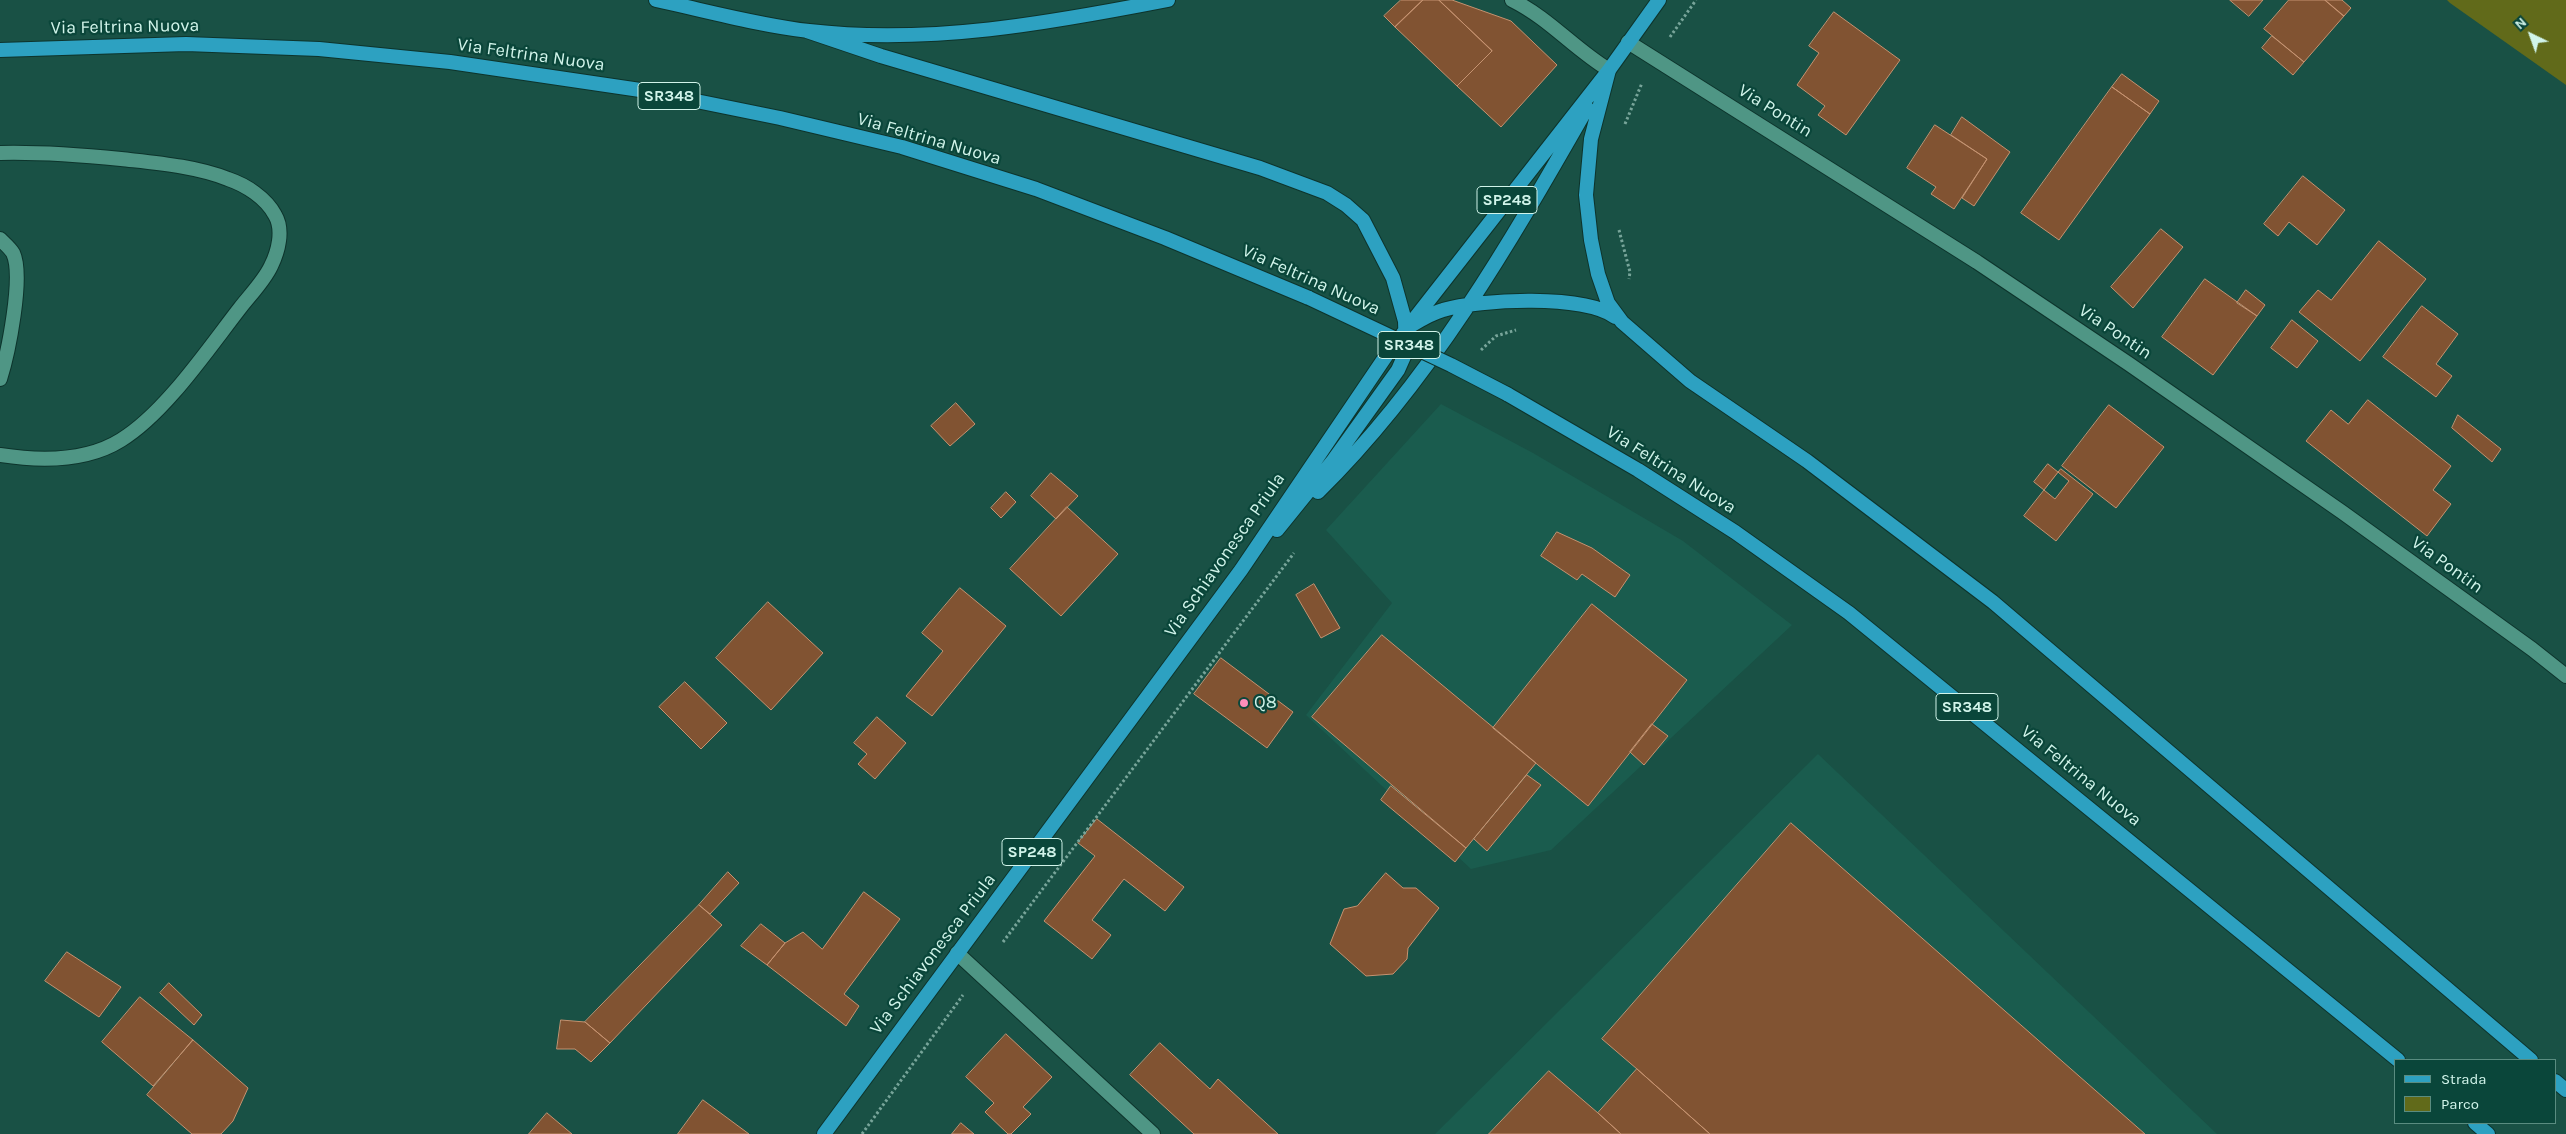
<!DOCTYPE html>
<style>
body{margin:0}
#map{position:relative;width:2566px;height:1134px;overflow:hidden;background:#195145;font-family:Karla,sans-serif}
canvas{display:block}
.legend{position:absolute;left:2394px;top:1059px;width:162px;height:65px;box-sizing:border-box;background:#0a463a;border:1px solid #5a8c80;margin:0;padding:6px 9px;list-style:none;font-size:15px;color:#d1f4ea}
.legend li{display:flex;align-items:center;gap:10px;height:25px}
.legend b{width:25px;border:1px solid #5a8c80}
.north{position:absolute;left:2506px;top:10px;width:50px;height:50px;-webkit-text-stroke:4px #0a463a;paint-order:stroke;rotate:318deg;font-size:14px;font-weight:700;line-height:20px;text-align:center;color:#d1f4ea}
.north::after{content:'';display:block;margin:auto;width:18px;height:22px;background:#d1f4ea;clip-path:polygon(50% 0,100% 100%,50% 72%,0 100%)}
</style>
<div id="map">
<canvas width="2566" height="1134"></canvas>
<ul class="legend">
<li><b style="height:6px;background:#2da1c1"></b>Strada</li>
<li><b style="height:14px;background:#616a1a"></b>Parco</li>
</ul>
<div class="north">N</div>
</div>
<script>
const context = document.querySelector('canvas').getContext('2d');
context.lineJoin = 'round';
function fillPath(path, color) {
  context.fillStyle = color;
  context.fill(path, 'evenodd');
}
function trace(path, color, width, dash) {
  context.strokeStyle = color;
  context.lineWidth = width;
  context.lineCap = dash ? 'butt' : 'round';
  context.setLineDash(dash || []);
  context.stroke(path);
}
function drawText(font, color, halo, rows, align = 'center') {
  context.font = font + ' Karla,sans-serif';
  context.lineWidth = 4.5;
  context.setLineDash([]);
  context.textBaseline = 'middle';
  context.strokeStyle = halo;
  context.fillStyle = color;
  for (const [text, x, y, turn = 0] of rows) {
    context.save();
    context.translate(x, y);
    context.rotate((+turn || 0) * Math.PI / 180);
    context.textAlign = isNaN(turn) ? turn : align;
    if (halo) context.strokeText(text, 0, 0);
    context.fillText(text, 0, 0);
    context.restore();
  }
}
const built = new Path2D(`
 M 1441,404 L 1533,453 L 1683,541 L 1792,625 L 1551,850 L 1471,869 L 1306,715 L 1392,603 L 1326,530 Z
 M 1818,754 L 2217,1134 L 1435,1134 Z`);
const green = new Path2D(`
 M 2447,0 L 2566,0 L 2566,85 L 2450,3 Z`);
const building = new Path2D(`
 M 1401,0 L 1423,0 L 1395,27 L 1384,16 Z
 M 1423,0 L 1439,0 L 1492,51 L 1457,86 L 1395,27 Z
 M 1439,0 L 1452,0 L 1511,21 L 1557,65 L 1501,127 L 1457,86 L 1492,51 Z
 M 2230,0 L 2263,0 L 2249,16 Z
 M 2289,0 L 2325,0 L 2344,16 L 2304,62 L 2264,29 Z
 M 2325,0 L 2342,0 L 2351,8 L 2344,16 Z
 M 1834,12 L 1900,60 L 1846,135 L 1818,115 L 1825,106 L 1797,85 L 1819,53 L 1809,46 Z
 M 2272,36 L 2304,62 L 2293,75 L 2262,48 Z
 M 2122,74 L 2159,101 L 2150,114 L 2112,87 Z
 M 2112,87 L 2150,114 L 2059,240 L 2021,213 Z
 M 1962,117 L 2010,152 L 1974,206 L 1962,198 L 1987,159 L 1951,135 Z
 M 1935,125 L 1987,159 L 1954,209 L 1931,194 L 1936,187 L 1907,168 Z
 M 2303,176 L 2345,210 L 2317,245 L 2289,222 L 2278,236 L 2264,224 Z
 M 2161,229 L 2183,247 L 2133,308 L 2111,287 Z
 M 2379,241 L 2426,279 L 2360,361 L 2299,312 L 2318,290 L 2331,300 Z
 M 2205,279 L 2257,316 L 2213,375 L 2162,337 Z
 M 2246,290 L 2265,305 L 2257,316 L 2237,303 Z
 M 2422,306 L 2458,334 L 2436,364 L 2452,376 L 2436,397 L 2383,357 Z
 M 2292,320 L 2318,341 L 2297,368 L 2271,348 Z
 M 2368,400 L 2451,466 L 2433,490 L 2451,504 L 2427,536 L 2306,441 L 2331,410 L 2348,424 Z
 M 956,403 L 975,424 L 950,446 L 931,426 Z
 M 2109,405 L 2164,447 L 2116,508 L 2062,466 Z
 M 2458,415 L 2501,449 L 2492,462 L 2452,428 Z
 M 2048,464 L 2069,481 L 2055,499 L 2034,482 Z
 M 2061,469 L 2093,494 L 2056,541 L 2024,516 Z
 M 1051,473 L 1078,496 L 1056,519 L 1031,496 Z
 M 1006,492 L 1016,502 L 1001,518 L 991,508 Z
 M 1067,507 L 1118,554 L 1061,616 L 1010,569 Z
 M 1557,532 L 1592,548 L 1630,575 L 1615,597 L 1582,574 L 1577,580 L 1541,556 Z
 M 1314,584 L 1340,628 L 1321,638 L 1296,595 Z
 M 960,588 L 1006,626 L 932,716 L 906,696 L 943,651 L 922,633 Z
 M 768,602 L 823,653 L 771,710 L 716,658 Z
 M 1592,604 L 1687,680 L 1588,806 L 1493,728 Z
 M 1382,635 L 1536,763 L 1466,848 L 1312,717 Z
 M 1221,658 L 1293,712 L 1267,748 L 1194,694 Z
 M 685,682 L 727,723 L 701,749 L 659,707 Z
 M 877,717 L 906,743 L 875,779 L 858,764 L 867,754 L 854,743 Z
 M 1652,724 L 1668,736 L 1644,765 L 1630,752 Z
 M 1527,775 L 1541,785 L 1487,851 L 1474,839 Z
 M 1391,786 L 1466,848 L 1455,862 L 1381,800 Z
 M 1097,819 L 1184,887 L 1165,911 L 1124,879 L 1092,920 L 1111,935 L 1092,959 L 1044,921 L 1095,856 L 1078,843 Z
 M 1791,823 L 2145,1134 L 1710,1134 L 1637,1069 L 1602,1039 Z
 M 728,872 L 739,883 L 710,914 L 699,905 Z
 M 1386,873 L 1403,888 L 1416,888 L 1439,908 L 1408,948 L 1407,959 L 1393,974 L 1366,976 L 1330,944 L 1344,909 L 1357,906 Z
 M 864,892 L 900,919 L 844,994 L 859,1006 L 846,1026 L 767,965 L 785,943 L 803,932 L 822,949 Z
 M 699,905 L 722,925 L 610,1043 L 585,1022 Z
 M 761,924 L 785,943 L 767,965 L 741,946 Z
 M 67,952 L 121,987 L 99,1017 L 45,981 Z
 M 169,983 L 202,1015 L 194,1025 L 160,993 Z
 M 140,997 L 193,1040 L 153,1086 L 102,1042 Z
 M 561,1020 L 585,1022 L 610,1043 L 591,1062 L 575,1049 L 557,1049 Z
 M 1006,1034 L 1052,1077 L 1023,1107 L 1031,1114 L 1011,1134 L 1008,1134 L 985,1112 L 994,1103 L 966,1077 Z
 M 193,1040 L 248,1088 L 233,1121 L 221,1134 L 192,1134 L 147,1095 Z
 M 1160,1043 L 1210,1089 L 1218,1079 L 1278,1134 L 1194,1134 L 1130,1075 Z
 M 1637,1069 L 1710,1134 L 1621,1134 L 1598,1113 Z
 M 1549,1071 L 1598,1113 L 1621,1134 L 1489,1134 Z
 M 703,1100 L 749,1134 L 678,1134 Z
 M 547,1113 L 572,1134 L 529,1134 Z
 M 961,1123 L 974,1134 L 952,1134 Z`);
const path = new Path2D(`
 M 1670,37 L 1696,0
 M 1625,124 L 1642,83
 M 1619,230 L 1630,272 L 1629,279
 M 1481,350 L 1496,336 L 1516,330
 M 1003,942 L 1294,553
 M 862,1134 L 963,995`);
const service = new Path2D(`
 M 0,153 C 41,152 80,155 121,159 C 156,163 195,166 228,179 C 246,185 266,198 275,215 C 284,230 278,252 271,266 C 264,281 250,295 240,308 C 208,349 165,413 121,440 C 86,462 39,461 0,455
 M 0,239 C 4,243 10,248 13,253 C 24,276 8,354 0,379
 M 957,953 L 1153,1134`);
const minor = new Path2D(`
 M 1512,0 C 1550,19 1573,48 1609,70
 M 1628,42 L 1977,262 L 2129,364 L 2342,512 L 2532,649 L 2566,676`);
const primary = new Path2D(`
 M 656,0 C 707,11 758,25 809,31 C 929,45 1050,23 1168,0
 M 807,31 L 881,56 L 1260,168 L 1327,193 L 1346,205 L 1363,220 L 1393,278 L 1405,321 L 1406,352 L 1398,370 L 1332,462 L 1277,530
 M 0,50 L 186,44 L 319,49 L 450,62 L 647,91 L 780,118 L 902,147 L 1036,189 L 1165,238 L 1309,298
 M 1609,70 L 1591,139 L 1586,195 L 1591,240 L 1598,274 L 1608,303 L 1622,322 L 1690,381 L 1807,461 L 1993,602 L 2531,1060
 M 1412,325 C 1422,319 1432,313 1443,310 C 1480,299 1585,294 1615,317
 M 1507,394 L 1638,470 L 1735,532 L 1849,613 L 2398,1060
 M 1318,492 C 1430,382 1510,243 1587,108
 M 2555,1081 L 2566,1090
 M 2475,1123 L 2488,1134
 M 824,1134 L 1241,570 L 1390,350 L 1609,70 L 1659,0`);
const primaryBridge = new Path2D(`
 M 1309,298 L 1451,365 L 1507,394`);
const markers = [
 [1244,703,5,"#fe8ebb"]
];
const shields = [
 [669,96,62],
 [1507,200,60],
 [1409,345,62],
 [1967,707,62],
 [1032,852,60]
];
const shieldNames = [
 ["SR348",669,96],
 ["SP248",1507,200],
 ["SR348",1409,345],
 ["SR348",1967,707],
 ["SP248",1032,852]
];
const streetNames = [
 ["Via Feltrina Nuova",125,27,-1],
 ["Via Feltrina Nuova",531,55,8],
 ["Via Pontin",1775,111,32],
 ["Via Feltrina Nuova",929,139,16],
 ["Via Feltrina Nuova",1311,280,24],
 ["Via Pontin",2115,332,34],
 ["Via Feltrina Nuova",1671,470,32],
 ["Via Schiavonesca Priula",1225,555,-55],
 ["Via Pontin",2447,565,36],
 ["Via Feltrina Nuova",2081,776,39],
 ["Via Schiavonesca Priula",933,954,-53]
];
const poiNames = [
 ["Q8",1254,703]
];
fillPath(built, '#1a5c4e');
fillPath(green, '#616a1a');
fillPath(building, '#815332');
trace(building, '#c59270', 1);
trace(service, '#0d342c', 16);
trace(minor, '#0d342c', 16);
trace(primary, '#0d342c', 16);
trace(path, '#78a59a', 3, [2.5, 2.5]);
trace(service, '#4f9685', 14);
trace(minor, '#4f9685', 14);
trace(primary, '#2da1c1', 14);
trace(primaryBridge, '#0d342c', 16, []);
trace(primaryBridge, '#2da1c1', 14);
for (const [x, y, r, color] of markers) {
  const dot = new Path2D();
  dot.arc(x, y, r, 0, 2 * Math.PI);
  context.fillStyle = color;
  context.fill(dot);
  trace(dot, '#0a463a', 2);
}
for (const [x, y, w] of shields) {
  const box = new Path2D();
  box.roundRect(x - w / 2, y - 13.5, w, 27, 4);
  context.fillStyle = '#0a463a';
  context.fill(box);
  trace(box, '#d1f4ea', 1);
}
drawText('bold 16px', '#d1f4ea', null, shieldNames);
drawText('18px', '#d1f4ea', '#0a463a', streetNames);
drawText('18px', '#d1f4ea', '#0a463a', poiNames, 'left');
</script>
